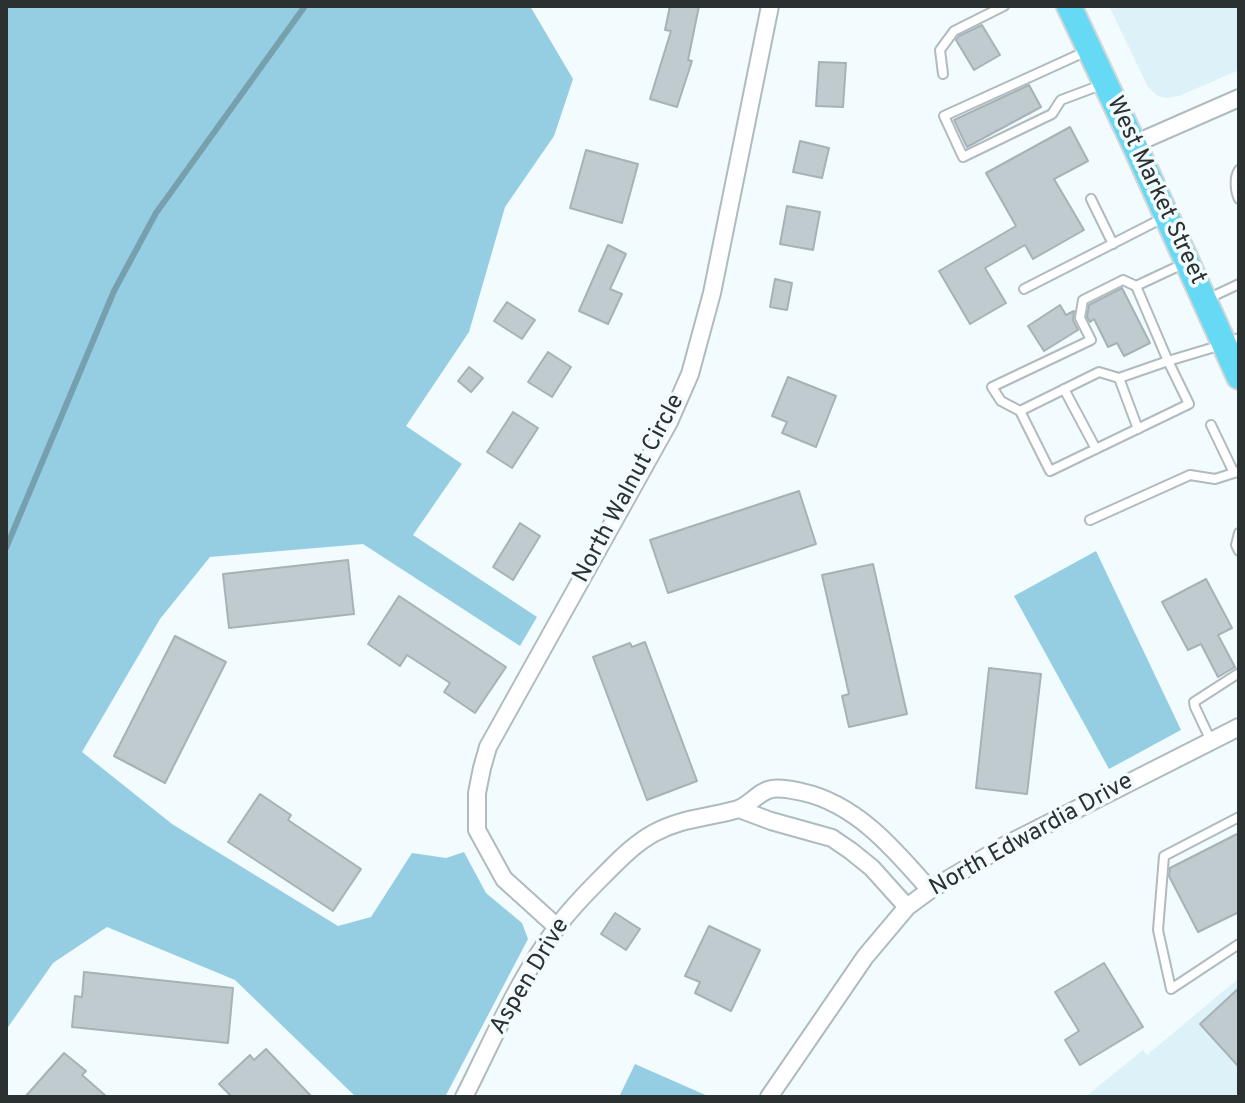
<!DOCTYPE html>
<style>
body{margin:0}
#map{position:relative;width:1245px;height:1103px;overflow:hidden;background:#f2fbfe;font-family:Overpass,sans-serif}
canvas{display:block}
.frame{position:absolute;inset:0;border:8px solid #2b3031;pointer-events:none}
</style>
<div id="map">
<canvas width="1245" height="1103"></canvas>
<div class="frame"></div>
</div>
<script>
const context = document.querySelector('canvas').getContext('2d');
context.lineJoin = 'round';
function fillPath(path, color) {
  context.fillStyle = color;
  context.fill(path, 'evenodd');
}
function trace(path, color, width, dash) {
  context.strokeStyle = color;
  context.lineWidth = width;
  context.lineCap = dash ? 'butt' : 'round';
  context.setLineDash(dash || []);
  context.stroke(path);
}
function drawText(font, color, halo, rows, align = 'center') {
  context.font = font + ' Overpass,sans-serif';
  context.lineWidth = 7;
  context.setLineDash([]);
  context.textBaseline = 'middle';
  context.strokeStyle = halo;
  context.fillStyle = color;
  for (const [text, x, y, turn = 0] of rows) {
    context.save();
    context.translate(x, y);
    context.rotate((+turn || 0) * Math.PI / 180);
    context.textAlign = isNaN(turn) ? turn : align;
    if (halo) context.strokeText(text, 0, 0);
    context.fillText(text, 0, 0);
    context.restore();
  }
}
const built = new Path2D(`
 M 1109,6 L 1239,6 L 1239,70 L 1179,96 L 1166,98 L 1158,96 L 1148,87 Z
 M 1239,978 L 1239,1097 L 1085,1097 L 1143,1050 L 1147,1055 Z`);
const forest = new Path2D(`
 M 6,6 L 530,6 L 573,79 L 554,136 L 505,207 L 469,332 L 406,426 L 462,464 L 413,535 L 537,617 L 520,646 L 363,544 L 210,557 L 160,619 L 82,752 L 172,824 L 338,926 L 371,917 L 412,853 L 446,858 L 464,852 L 486,893 L 522,923 L 528,939 L 445,1097 L 356,1097 L 235,980 L 107,927 L 53,963 L 6,1030 Z
 M 1096,551 L 1181,730 L 1109,769 L 1014,596 Z
 M 635,1064 L 710,1097 L 619,1097 Z`);
const stream = new Path2D(`
 M 6,548 L 114,291 L 156,213 L 305,6`);
const building = new Path2D(`
 M 670,6 L 699,6 L 688,60 L 692,61 L 677,107 L 650,99 L 671,31 L 665,30 Z
 M 982,25 L 1000,55 L 974,70 L 956,40 L 959,36 Z
 M 819,62 L 846,63 L 843,107 L 816,106 Z
 M 1029,85 L 1041,107 L 967,147 L 954,120 Z
 M 1070,127 L 1088,161 L 1054,179 L 1084,230 L 1033,259 L 1025,245 L 985,268 L 1006,303 L 970,324 L 939,271 L 1016,226 L 986,173 Z
 M 800,141 L 829,148 L 822,178 L 793,172 Z
 M 586,150 L 638,164 L 622,223 L 570,208 Z
 M 787,206 L 820,212 L 813,250 L 780,244 Z
 M 608,245 L 626,254 L 610,289 L 622,294 L 608,324 L 579,311 Z
 M 775,279 L 792,283 L 787,310 L 770,307 Z
 M 1122,288 L 1150,343 L 1124,356 L 1117,343 L 1108,347 L 1094,319 L 1090,322 L 1087,317 L 1089,305 Z
 M 507,302 L 535,320 L 522,339 L 494,321 Z
 M 1060,305 L 1066,315 L 1074,311 L 1073,320 L 1078,330 L 1044,351 L 1028,326 Z
 M 548,352 L 571,367 L 552,397 L 528,382 Z
 M 469,367 L 483,378 L 471,392 L 458,381 Z
 M 788,377 L 836,396 L 816,447 L 782,433 L 787,422 L 772,416 Z
 M 513,412 L 538,428 L 512,468 L 487,452 Z
 M 799,491 L 816,544 L 668,593 L 650,540 Z
 M 520,523 L 540,536 L 513,580 L 493,567 Z
 M 348,560 L 354,614 L 229,628 L 223,574 Z
 M 873,564 L 907,714 L 849,727 L 842,696 L 849,694 L 822,575 Z
 M 1206,579 L 1232,628 L 1218,635 L 1235,667 L 1218,677 L 1201,644 L 1188,650 L 1162,602 Z
 M 399,596 L 506,667 L 475,713 L 444,692 L 450,683 L 407,655 L 400,666 L 368,644 Z
 M 175,636 L 226,662 L 165,783 L 114,756 Z
 M 645,642 L 697,781 L 647,800 L 593,657 L 630,643 L 632,647 Z
 M 989,668 L 1041,674 L 1027,794 L 976,788 Z
 M 260,794 L 291,815 L 288,820 L 361,869 L 333,911 L 228,842 Z
 M 1239,833 L 1239,912 L 1198,932 L 1169,876 L 1170,868 Z
 M 615,913 L 640,929 L 626,950 L 601,934 Z
 M 709,926 L 760,950 L 731,1011 L 695,993 L 700,982 L 685,976 Z
 M 1104,963 L 1143,1027 L 1080,1065 L 1065,1040 L 1079,1031 L 1055,992 Z
 M 84,972 L 233,988 L 228,1043 L 72,1027 L 75,996 L 82,997 Z
 M 1239,988 L 1239,1067 L 1200,1024 Z
 M 266,1049 L 312,1097 L 232,1097 L 219,1084 L 250,1055 L 254,1060 Z
 M 64,1053 L 86,1071 L 82,1075 L 107,1097 L 25,1097 Z`);
const lane = new Path2D(`
 M 1089,50 L 944,116 L 963,157 L 1052,114 L 1061,100 L 1101,85
 M 943,74 L 940,50 L 954,31 L 1004,6
 M 1239,170 C 1234,177 1235,191 1239,199
 M 1091,199 L 1113,244
 M 1136,286 L 1123,280 L 1083,300 L 1080,318 L 1091,340 L 992,387 L 1001,401 L 1020,411 L 1050,471 L 1189,404 L 1168,361 L 1225,344 L 1239,338
 M 1024,289 L 1163,218
 M 1205,300 L 1239,284
 M 1064,389 L 1096,449
 M 1020,411 L 1099,372 L 1119,378
 M 1211,425 L 1234,473 L 1239,471
 M 1138,429 L 1119,378 L 1168,361 L 1136,286 L 1183,264
 M 1090,520 L 1190,475 L 1215,479 L 1234,473
 M 1239,533 L 1236,545 L 1239,551
 M 1211,741 L 1195,707 L 1194,702 L 1239,673
 M 1239,817 L 1164,856 L 1158,930 L 1171,989 L 1239,944`);
const street = new Path2D(`
 M 1134,144 L 1239,98
 M 739,809 L 771,821 L 832,838 L 851,851 L 872,868 L 907,907
 M 557,927 L 504,879 L 477,830 L 477,793 L 482,768 L 488,747 L 669,422 L 690,374 L 712,293 L 770,6
 M 464,1097 C 493,1040 519,977 558,926 C 571,908 587,892 603,876 C 619,860 634,844 654,833 C 682,818 706,818 735,810 C 749,807 758,791 772,789 C 781,787 792,790 802,792 C 857,804 895,850 930,890
 M 769,1097 L 865,957 L 907,907 L 930,890 L 1004,846 L 1239,727`);
const primary = new Path2D(`
 M 1069,6 L 1134,144 L 1239,377`);
const streetNames = [
 ["West Market Street",1155,191,65],
 ["North Walnut Circle",630,489,-62],
 ["North Edwardia Drive",1032,836,-29],
 ["Aspen Drive",531,977,-59]
];
fillPath(built, '#ddf1f9');
fillPath(forest, '#95cee3');
trace(stream, '#77a0af', 6);
fillPath(building, '#c0cbcf');
trace(building, '#a7b2b6', 2);
trace(lane, '#b0bbbf', 12);
trace(street, '#b0bbbf', 20);
trace(primary, '#d5d6d6', 28);
trace(lane, '#fff', 8);
trace(street, '#fff', 16);
trace(primary, '#66d9f4', 24);
drawText('24px', '#2b3031', '#f2fbfe', streetNames);
</script>
